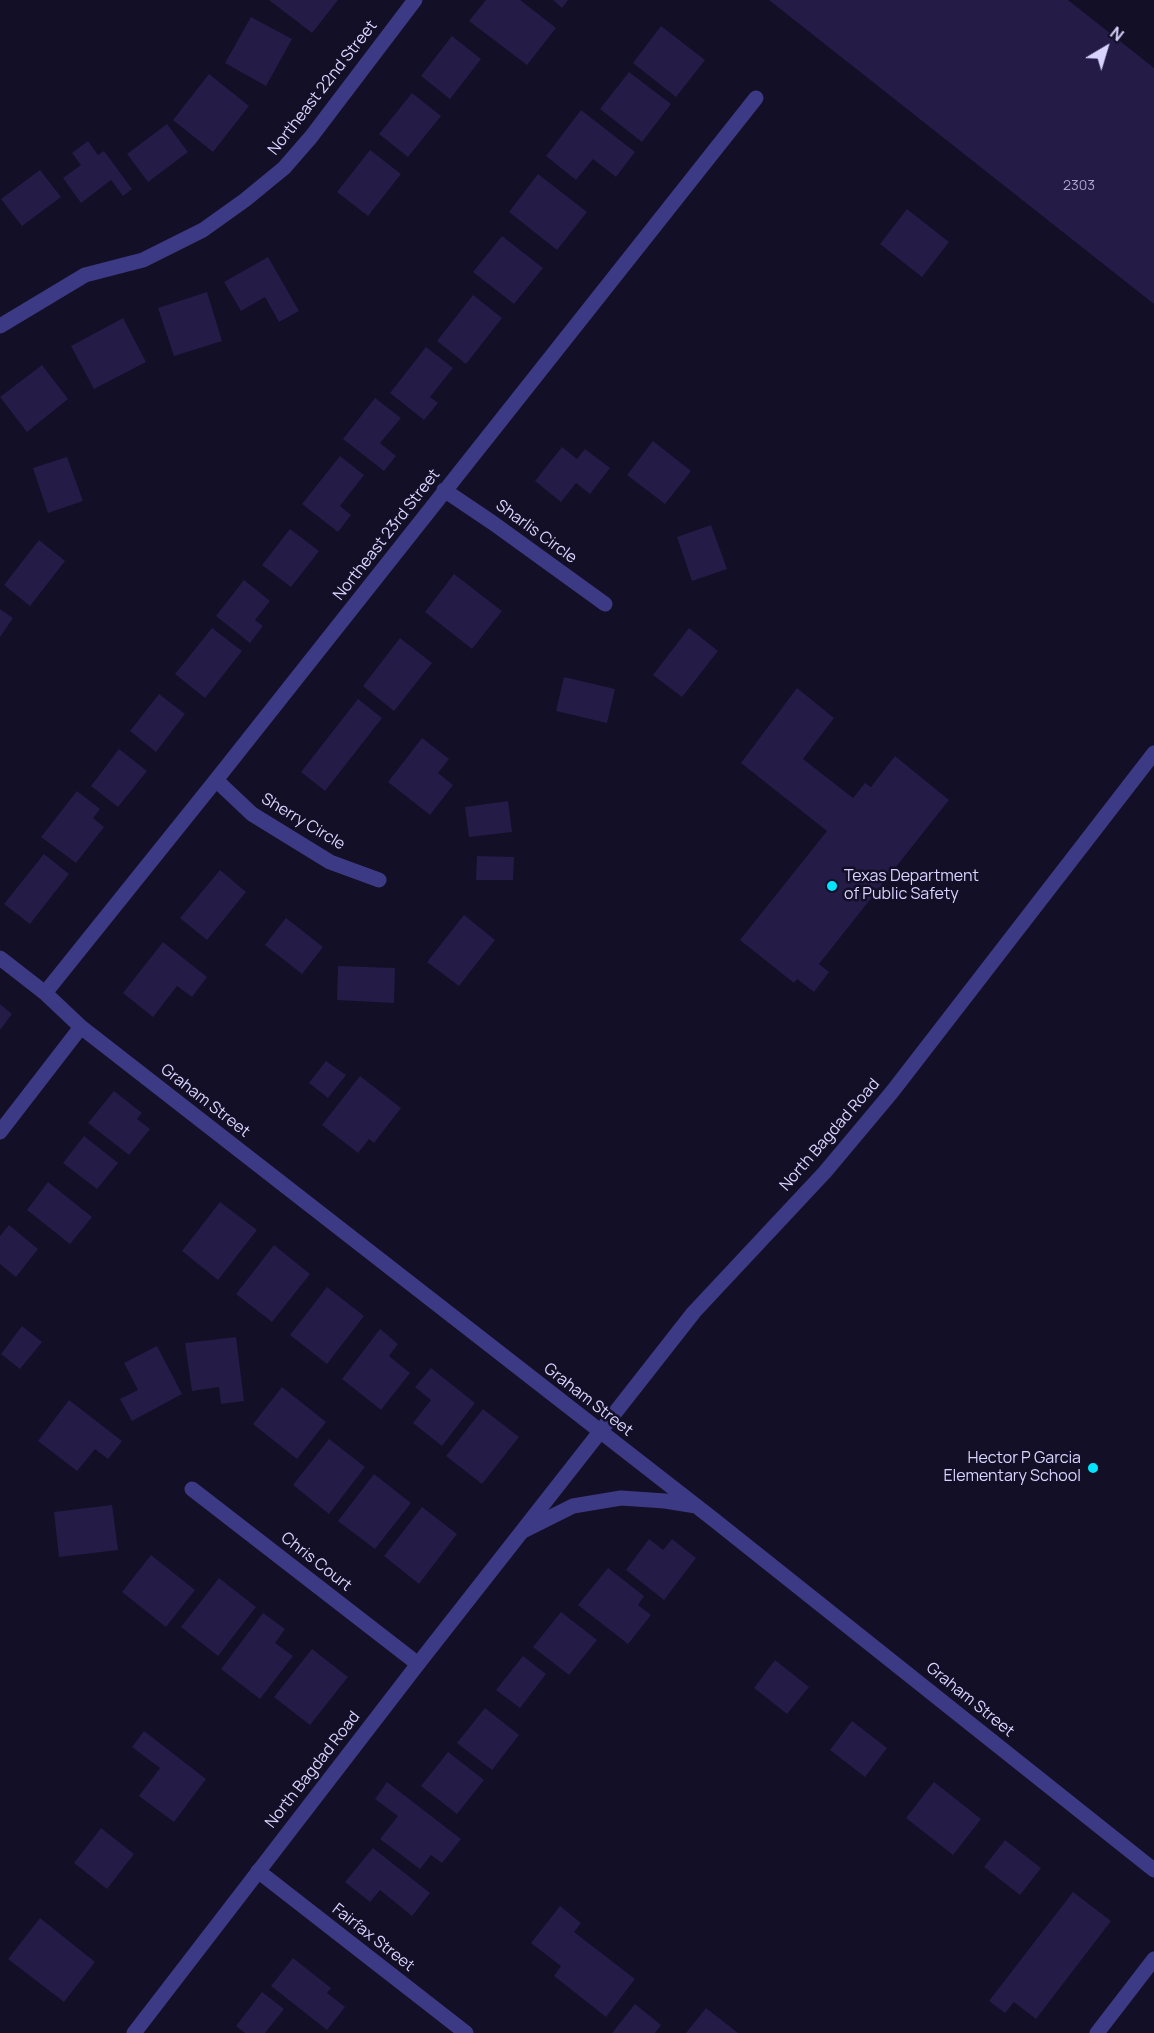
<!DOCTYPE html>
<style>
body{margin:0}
#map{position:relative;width:1154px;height:2033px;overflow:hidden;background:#130f26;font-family:Manrope,sans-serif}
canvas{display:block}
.north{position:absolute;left:1076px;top:18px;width:60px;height:60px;-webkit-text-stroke:4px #130f26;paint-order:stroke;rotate:38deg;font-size:16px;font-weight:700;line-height:24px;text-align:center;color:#d9d4ff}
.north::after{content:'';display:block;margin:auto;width:21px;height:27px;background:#d9d4ff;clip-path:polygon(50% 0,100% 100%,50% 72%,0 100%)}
</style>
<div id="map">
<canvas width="1154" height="2033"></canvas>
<div class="north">N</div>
</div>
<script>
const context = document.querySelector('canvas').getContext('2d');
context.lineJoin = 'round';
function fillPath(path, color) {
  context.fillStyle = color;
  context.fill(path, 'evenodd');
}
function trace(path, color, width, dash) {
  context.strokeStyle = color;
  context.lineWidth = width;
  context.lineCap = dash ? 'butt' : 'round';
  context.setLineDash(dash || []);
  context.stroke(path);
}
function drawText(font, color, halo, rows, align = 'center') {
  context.font = font + ' Manrope,sans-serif';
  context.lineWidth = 5;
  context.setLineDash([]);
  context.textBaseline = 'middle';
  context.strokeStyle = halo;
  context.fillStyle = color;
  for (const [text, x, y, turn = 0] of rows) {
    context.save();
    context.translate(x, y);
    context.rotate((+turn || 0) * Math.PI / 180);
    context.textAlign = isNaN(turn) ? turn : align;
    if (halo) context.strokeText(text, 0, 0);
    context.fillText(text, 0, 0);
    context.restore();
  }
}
const building = new Path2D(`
 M 269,0 L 338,0 L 312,33 Z
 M 486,0 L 520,0 L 556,28 L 527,65 L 469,21 Z
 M 553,0 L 568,0 L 562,8 Z
 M 769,0 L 1068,0 L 1154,68 L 1154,304 Z
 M 251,17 L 292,39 L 266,86 L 225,63 Z
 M 661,26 L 705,60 L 676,97 L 633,63 Z
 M 452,36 L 481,59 L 450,99 L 421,76 Z
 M 629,72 L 671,104 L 642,142 L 600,109 Z
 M 209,74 L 249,106 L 213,152 L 173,120 Z
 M 412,93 L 441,116 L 408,157 L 379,134 Z
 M 581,110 L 635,152 L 616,177 L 593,159 L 576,180 L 546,156 Z
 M 167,124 L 188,152 L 148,182 L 127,154 Z
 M 88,141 L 98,155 L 104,151 L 132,189 L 123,196 L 111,180 L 81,203 L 63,178 L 81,165 L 72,153 Z
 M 370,150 L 401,174 L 368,216 L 337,192 Z
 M 40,170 L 61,197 L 22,226 L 1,199 Z
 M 538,174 L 587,212 L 557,250 L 509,212 Z
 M 907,209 L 949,242 L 922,277 L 880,244 Z
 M 502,236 L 543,268 L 514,304 L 473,272 Z
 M 268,257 L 299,311 L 279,322 L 265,297 L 241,311 L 224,282 Z
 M 207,292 L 222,341 L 174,356 L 158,308 Z
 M 473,295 L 502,318 L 466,364 L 437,341 Z
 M 123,318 L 146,362 L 94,389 L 71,346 Z
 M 426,347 L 453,368 L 430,397 L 438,403 L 424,420 L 390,393 Z
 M 42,365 L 68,399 L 27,432 L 0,397 Z
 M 375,398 L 401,418 L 380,443 L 396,456 L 384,471 L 343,439 Z
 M 653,441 L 691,471 L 665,504 L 627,475 Z
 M 562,447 L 577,459 L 585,449 L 610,468 L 590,494 L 576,483 L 561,502 L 535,481 Z
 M 340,456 L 364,475 L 340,506 L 351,515 L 338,532 L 302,504 Z
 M 67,457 L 83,501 L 48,513 L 33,468 Z
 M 711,525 L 727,569 L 692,581 L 677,537 Z
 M 290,529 L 319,551 L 291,587 L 262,565 Z
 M 39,540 L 65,561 L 30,606 L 4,585 Z
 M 454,574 L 502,611 L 472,649 L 425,612 Z
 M 244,580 L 270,601 L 255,620 L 263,626 L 250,643 L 216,616 Z
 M 0,609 L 13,618 L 0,637 Z
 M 212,628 L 242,651 L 205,698 L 175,674 Z
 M 689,628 L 718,651 L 682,697 L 653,675 Z
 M 400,638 L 432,663 L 394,711 L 363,686 Z
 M 564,677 L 615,689 L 607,723 L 556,711 Z
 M 797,688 L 834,718 L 803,759 L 853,798 L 865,783 L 871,787 L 895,756 L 949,800 L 819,964 L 829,972 L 814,992 L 797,979 L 794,983 L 740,940 L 827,831 L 741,763 Z
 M 159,694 L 185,714 L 156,752 L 130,731 Z
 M 358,699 L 382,718 L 325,791 L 301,772 Z
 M 422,738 L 449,759 L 438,773 L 453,785 L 430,815 L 388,782 Z
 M 119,749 L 147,771 L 118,807 L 91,786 Z
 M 77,791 L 100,809 L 93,818 L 104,827 L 76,863 L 41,837 Z
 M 508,801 L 512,832 L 469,837 L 465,807 Z
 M 44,854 L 69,874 L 30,924 L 4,904 Z
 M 477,856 L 514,857 L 513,880 L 476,880 Z
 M 220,870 L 246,892 L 207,940 L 180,918 Z
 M 464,915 L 495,940 L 459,986 L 427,962 Z
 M 286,918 L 323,947 L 302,974 L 265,945 Z
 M 163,942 L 207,977 L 192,997 L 177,986 L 153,1017 L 123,993 Z
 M 338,966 L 395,968 L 394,1003 L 337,1000 Z
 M 0,1004 L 12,1014 L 0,1030 Z
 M 326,1061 L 346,1075 L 328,1098 L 309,1083 Z
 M 360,1076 L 401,1108 L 374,1143 L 369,1139 L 358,1153 L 322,1125 Z
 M 114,1091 L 142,1113 L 137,1119 L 150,1129 L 129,1155 L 88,1123 Z
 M 84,1136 L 118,1163 L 97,1189 L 63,1163 Z
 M 48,1182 L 92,1217 L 70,1244 L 27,1210 Z
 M 220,1202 L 257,1230 L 218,1280 L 182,1251 Z
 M 9,1225 L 38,1249 L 16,1277 L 0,1264 L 0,1236 Z
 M 274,1245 L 310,1274 L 272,1322 L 236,1294 Z
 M 327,1287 L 364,1316 L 327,1364 L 290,1335 Z
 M 22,1326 L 42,1342 L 20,1369 L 1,1354 Z
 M 380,1329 L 398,1344 L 389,1356 L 410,1373 L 381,1410 L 342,1379 Z
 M 236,1337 L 244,1401 L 221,1404 L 219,1387 L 192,1391 L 185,1343 Z
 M 157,1346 L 182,1394 L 132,1421 L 120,1399 L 138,1390 L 124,1363 Z
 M 431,1368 L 475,1403 L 442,1446 L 413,1423 L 431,1400 L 415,1387 Z
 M 282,1387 L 326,1422 L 297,1459 L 253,1424 Z
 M 69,1400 L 122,1441 L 108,1459 L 95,1449 L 77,1471 L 38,1441 Z
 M 483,1409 L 519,1437 L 482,1484 L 446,1456 Z
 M 329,1439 L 365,1467 L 329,1514 L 293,1485 Z
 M 374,1474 L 411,1503 L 375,1549 L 338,1521 Z
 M 112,1505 L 118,1550 L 59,1557 L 54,1512 Z
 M 422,1507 L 457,1534 L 419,1584 L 384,1556 Z
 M 649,1539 L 663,1550 L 672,1539 L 696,1558 L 664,1600 L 626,1570 Z
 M 151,1555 L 195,1590 L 166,1627 L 122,1592 Z
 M 608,1568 L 644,1596 L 638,1605 L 651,1615 L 628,1644 L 578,1605 Z
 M 219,1578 L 256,1607 L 218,1656 L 181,1627 Z
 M 561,1612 L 597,1640 L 569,1675 L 533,1647 Z
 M 263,1613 L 285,1629 L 275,1643 L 293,1656 L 260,1699 L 221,1669 Z
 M 312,1649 L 348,1677 L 310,1725 L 274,1697 Z
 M 523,1656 L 546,1674 L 520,1708 L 496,1690 Z
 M 775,1660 L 809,1687 L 787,1714 L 754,1688 Z
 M 485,1708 L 519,1735 L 492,1770 L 457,1743 Z
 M 852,1721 L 887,1748 L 865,1777 L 830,1750 Z
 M 144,1731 L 206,1779 L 174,1822 L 139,1796 L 160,1768 L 132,1747 Z
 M 448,1752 L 484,1780 L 457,1814 L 421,1786 Z
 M 387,1782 L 461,1839 L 442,1863 L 431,1855 L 420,1869 L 380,1839 L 398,1816 L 375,1799 Z
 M 934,1782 L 981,1819 L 953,1855 L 906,1818 Z
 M 101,1828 L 134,1854 L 107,1889 L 74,1863 Z
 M 1005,1840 L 1041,1868 L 1020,1895 L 984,1867 Z
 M 373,1848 L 430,1893 L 412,1916 L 380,1890 L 370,1902 L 345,1882 Z
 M 1073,1892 L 1111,1921 L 1036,2019 L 1014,2002 L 1005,2013 L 989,2001 Z
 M 560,1906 L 581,1923 L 574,1932 L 635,1979 L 606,2017 L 554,1976 L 561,1966 L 531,1943 Z
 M 40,1918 L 95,1962 L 64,2002 L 8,1959 Z
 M 293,1958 L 331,1988 L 327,1993 L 345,2007 L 327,2030 L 271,1986 Z
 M 262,1992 L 284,2009 L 265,2033 L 245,2033 L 236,2026 Z
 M 635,2004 L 661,2025 L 655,2033 L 612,2033 Z
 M 706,2008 L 738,2033 L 686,2033 Z`);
const minor = new Path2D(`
 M 0,326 L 85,275 L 143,260 L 203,230 L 245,200 L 284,168 L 311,137 L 415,0
 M 444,490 L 493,523 L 605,604
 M 216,780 L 252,814 L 330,862 L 379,880
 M 0,958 L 45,993 L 81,1027 L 713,1519 L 1154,1870
 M 45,993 L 216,780 L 756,98
 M 0,1132 L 81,1027
 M 192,1489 L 418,1664
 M 523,1531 L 573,1506 L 621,1498 L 665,1501 L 696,1506
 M 258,1871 L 466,2033
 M 1097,2033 L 1154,1959`);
const tertiary = new Path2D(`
 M 134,2033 L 418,1664 L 694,1312 L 825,1172 L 892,1092 L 1154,753`);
const markers = [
 [832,886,6,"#00e5ff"],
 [1093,1468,6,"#00e5ff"]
];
const numberNames = [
 ["2303",1079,186]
];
const streetNames = [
 ["Northeast 22nd Street",323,88,-52],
 ["Sharlis Circle",536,532,36],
 ["Northeast 23rd Street",387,535,-52],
 ["Sherry Circle",303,822,31],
 ["Graham Street",205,1101,38],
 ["North Bagdad Road",830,1135,-49],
 ["Graham Street",588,1400,38],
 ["Chris Court",316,1562,38],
 ["Graham Street",970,1700,39],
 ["North Bagdad Road",313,1770,-52],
 ["Fairfax Street",373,1938,38]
];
const poiNames = [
 ["Texas Department",844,877],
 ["of Public Safety",844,895],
 ["Hector P Garcia",1081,1459,"right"],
 ["Elementary School",1081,1477,"right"]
];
fillPath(building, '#241b47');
trace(minor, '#3d3a85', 15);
trace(tertiary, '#3d3a85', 15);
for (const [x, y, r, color] of markers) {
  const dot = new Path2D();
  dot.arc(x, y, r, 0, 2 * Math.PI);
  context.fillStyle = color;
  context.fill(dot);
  trace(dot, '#130f26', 2);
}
drawText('14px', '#aca6d1', null, numberNames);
drawText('16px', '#d9d4ff', '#130f26', streetNames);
drawText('16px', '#d9d4ff', '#130f26', poiNames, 'left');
</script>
